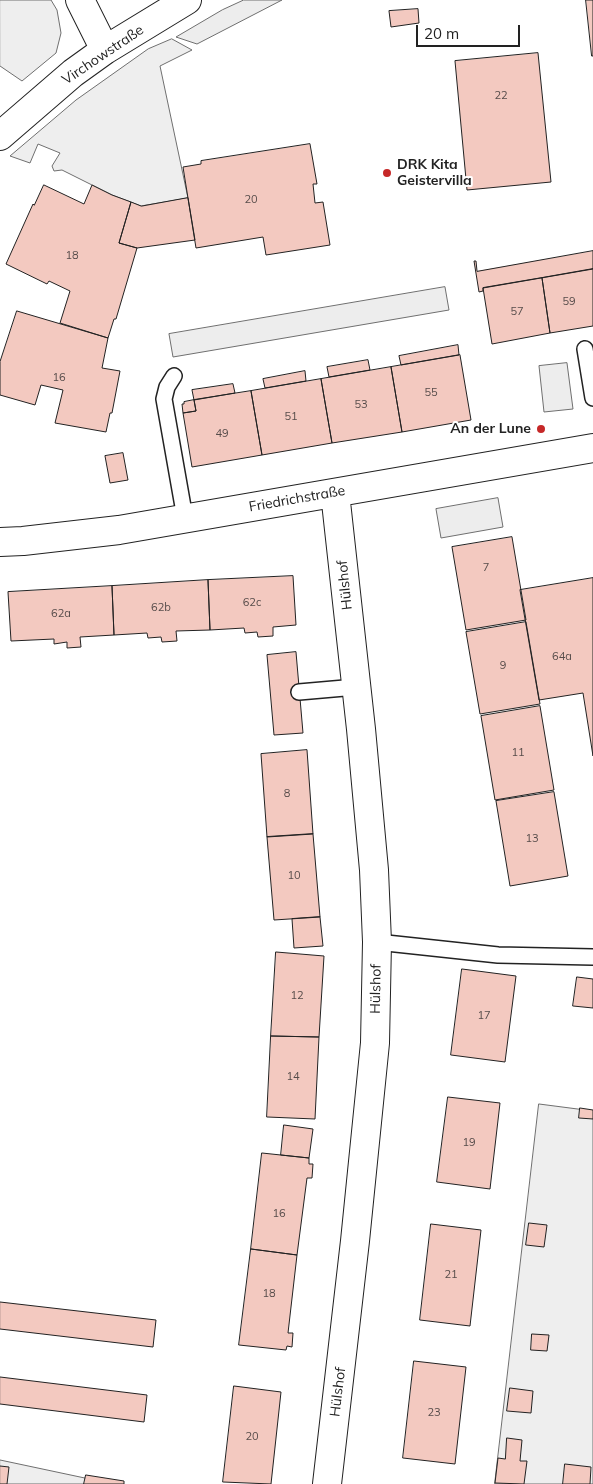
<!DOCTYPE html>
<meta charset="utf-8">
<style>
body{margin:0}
#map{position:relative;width:593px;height:1484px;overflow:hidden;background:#fff;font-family:Mulish,sans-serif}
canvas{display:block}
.scale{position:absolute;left:416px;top:25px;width:104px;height:22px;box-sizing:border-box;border:2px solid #222;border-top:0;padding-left:6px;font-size:15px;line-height:18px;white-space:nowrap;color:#222;-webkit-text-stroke:4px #fff;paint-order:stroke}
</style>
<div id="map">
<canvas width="593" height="1484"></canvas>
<div class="scale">20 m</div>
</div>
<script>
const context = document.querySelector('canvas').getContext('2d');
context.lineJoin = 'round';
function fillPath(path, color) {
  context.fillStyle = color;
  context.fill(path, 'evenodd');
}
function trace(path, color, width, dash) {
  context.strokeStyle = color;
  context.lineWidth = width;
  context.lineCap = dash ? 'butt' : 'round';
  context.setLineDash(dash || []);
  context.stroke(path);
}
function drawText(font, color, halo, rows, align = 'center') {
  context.font = font + ' Mulish,sans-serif';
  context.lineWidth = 4;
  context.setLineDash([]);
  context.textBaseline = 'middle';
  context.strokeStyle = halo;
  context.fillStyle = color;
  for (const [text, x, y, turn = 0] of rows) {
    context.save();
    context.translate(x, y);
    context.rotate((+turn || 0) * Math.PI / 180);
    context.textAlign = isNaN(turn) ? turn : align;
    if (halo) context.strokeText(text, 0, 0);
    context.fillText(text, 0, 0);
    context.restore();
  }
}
const green = new Path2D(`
 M 0,0 L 51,0 L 57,10 L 61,33 L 56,53 L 22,81 L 0,66 Z
 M 172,39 L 192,50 L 160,66 L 188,198 L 141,206 L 112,195 L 62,170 L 54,171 L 52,166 L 60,153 L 38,144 L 30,163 L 10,156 L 76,100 L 148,49 Z
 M 539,1104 L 593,1111 L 593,1484 L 495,1484 Z
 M 0,1460 L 113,1484 L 0,1484 Z`);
const parking = new Path2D(`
 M 244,0 L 282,0 L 197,44 L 176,37 L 222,10 Z
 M 445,287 L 449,310 L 173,357 L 169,334 Z
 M 567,363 L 573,409 L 544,412 L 539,366 Z
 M 498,498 L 503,527 L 441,538 L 436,509 Z`);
const building = new Path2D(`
 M 586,0 L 593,0 L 593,56 L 592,56 Z
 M 418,9 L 419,23 L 391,27 L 389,11 Z
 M 538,53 L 551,182 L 467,190 L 455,61 Z
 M 310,144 L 317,184 L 313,184 L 315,203 L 323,202 L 330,245 L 266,255 L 263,237 L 196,248 L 183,167 L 201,164 L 201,161 Z
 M 44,185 L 84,204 L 92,185 L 112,195 L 131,202 L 119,243 L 137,248 L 116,319 L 114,319 L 108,338 L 60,323 L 70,291 L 49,281 L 47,284 L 6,264 L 33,204 L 34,205 Z
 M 188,198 L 195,240 L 137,248 L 119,243 L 131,202 L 141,206 Z
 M 593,251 L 593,269 L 483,288 L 483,291 L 479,292 L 474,261 L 476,261 L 477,271 Z
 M 593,269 L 593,326 L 550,333 L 542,278 Z
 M 542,278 L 550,333 L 492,344 L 483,288 Z
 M 17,311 L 108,338 L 102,368 L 120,371 L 112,413 L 110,413 L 106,432 L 55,423 L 63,390 L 41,385 L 35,405 L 0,395 L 0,362 Z
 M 458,345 L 459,355 L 401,365 L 399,356 Z
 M 460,355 L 471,420 L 402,432 L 391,367 Z
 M 368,360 L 370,370 L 329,377 L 327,367 Z
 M 391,367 L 402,432 L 332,443 L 321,379 Z
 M 305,371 L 306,381 L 265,388 L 263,379 Z
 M 321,379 L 332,443 L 262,455 L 251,391 Z
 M 233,384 L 235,393 L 194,400 L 192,390 Z
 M 251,391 L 262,455 L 192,467 L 183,413 L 196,411 L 194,400 Z
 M 194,400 L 196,411 L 183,413 L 182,404 L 184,404 L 184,402 Z
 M 123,453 L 128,480 L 110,483 L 105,456 Z
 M 512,537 L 526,620 L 466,630 L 452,547 Z
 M 293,576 L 296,625 L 273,627 L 273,636 L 258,637 L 257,632 L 245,633 L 244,628 L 210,630 L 208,580 Z
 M 593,578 L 593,756 L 583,693 L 539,700 L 520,590 Z
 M 208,580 L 210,630 L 176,631 L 177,641 L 162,642 L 161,637 L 148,638 L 147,633 L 114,635 L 112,586 Z
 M 112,586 L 114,635 L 80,637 L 81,647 L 67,648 L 67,642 L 54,644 L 54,639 L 11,641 L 8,592 Z
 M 526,622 L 540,704 L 480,714 L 466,632 Z
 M 296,652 L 303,733 L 274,735 L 267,655 Z
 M 540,706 L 554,790 L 495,800 L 481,716 Z
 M 307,750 L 313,834 L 267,837 L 261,754 Z
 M 554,792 L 568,876 L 510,886 L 496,801 Z
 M 313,834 L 320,917 L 274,920 L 267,837 Z
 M 320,917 L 323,946 L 294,948 L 292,919 Z
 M 276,952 L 324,956 L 319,1037 L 271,1036 Z
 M 462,969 L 516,976 L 505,1062 L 451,1055 Z
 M 577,977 L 593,979 L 593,1008 L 573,1006 Z
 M 271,1036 L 319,1037 L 315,1119 L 267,1117 Z
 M 448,1097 L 500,1103 L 490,1189 L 437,1182 Z
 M 580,1108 L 593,1110 L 593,1119 L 579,1118 Z
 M 284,1125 L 313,1129 L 309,1158 L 281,1155 Z
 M 262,1153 L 309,1158 L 309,1164 L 313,1164 L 312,1178 L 307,1178 L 297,1255 L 251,1249 Z
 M 529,1223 L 547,1225 L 544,1247 L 526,1245 Z
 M 431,1224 L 481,1230 L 470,1326 L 420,1320 Z
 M 251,1249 L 297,1255 L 288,1333 L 293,1333 L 292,1347 L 287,1346 L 286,1350 L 239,1345 Z
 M 0,1302 L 156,1320 L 153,1347 L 0,1329 Z
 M 532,1334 L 549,1335 L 547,1351 L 531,1350 Z
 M 414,1361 L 466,1367 L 455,1464 L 403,1458 Z
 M 0,1377 L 147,1395 L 144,1422 L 0,1404 Z
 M 234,1386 L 281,1392 L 271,1484 L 223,1482 Z
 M 510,1388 L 533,1391 L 531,1413 L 507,1411 Z
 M 507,1438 L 522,1440 L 520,1461 L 527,1461 L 524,1484 L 495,1483 L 498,1458 L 505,1459 Z
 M 565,1464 L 591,1467 L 590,1484 L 563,1484 Z
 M 0,1466 L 9,1467 L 7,1484 L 0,1484 Z
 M 86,1475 L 124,1481 L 124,1484 L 84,1484 Z`);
const service = new Path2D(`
 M 585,349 L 593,398
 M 174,376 L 167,387 L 164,399 L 185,518
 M 299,692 L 356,687
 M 377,942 L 498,955 L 593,957`);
const minor = new Path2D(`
 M 80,0 L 105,50
 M 0,136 L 73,73 L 105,50 L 187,0
 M 0,542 L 23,541 L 119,530 L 593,448
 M 327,1484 L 355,1241 L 375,1043 L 377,942 L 374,870 L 361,729 L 335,493`);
const markers = [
 [387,173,5,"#c62828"],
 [541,429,5,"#c62828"]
];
const numberNames = [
 ["22",501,96],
 ["20",251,200],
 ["18",72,256],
 ["59",569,302],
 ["57",517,312],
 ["16",59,378],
 ["55",431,393],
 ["53",361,405],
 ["51",291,417],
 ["49",222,434],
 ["7",486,568],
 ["62c",252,603],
 ["62b",161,608],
 ["62a",61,614],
 ["64a",562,657],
 ["9",503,666],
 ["11",518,753],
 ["8",287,794],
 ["13",532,839],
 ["10",294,876],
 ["12",297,996],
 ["17",484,1016],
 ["14",293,1077],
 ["19",469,1143],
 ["16",279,1214],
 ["21",451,1275],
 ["18",269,1294],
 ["23",434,1413],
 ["20",252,1437]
];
const streetNames = [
 ["Virchowstraße",103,55,-34],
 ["Friedrichstraße",297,499,-10],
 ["Hülshof",345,585,-96],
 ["Hülshof",376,989,-89],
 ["Hülshof",338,1392,-83]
];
const poiNames = [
 ["DRK Kita",397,165],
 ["Geistervilla",397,181],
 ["An der Lune",531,429,"right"]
];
fillPath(green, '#eee');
trace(green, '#6f6f6f', 1);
fillPath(parking, '#ededed');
trace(parking, '#6f6f6f', 1);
fillPath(building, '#f3c9c0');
trace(building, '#222', 1);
trace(service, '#222', 18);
trace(minor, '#222', 30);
trace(service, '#fff', 15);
trace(minor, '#fff', 28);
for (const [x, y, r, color] of markers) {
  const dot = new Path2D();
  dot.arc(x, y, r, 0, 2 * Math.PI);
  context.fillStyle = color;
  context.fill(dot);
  trace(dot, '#fff', 2);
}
drawText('11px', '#564c4a', null, numberNames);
drawText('14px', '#222', '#fff', streetNames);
drawText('bold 14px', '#222', '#fff', poiNames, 'left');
</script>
